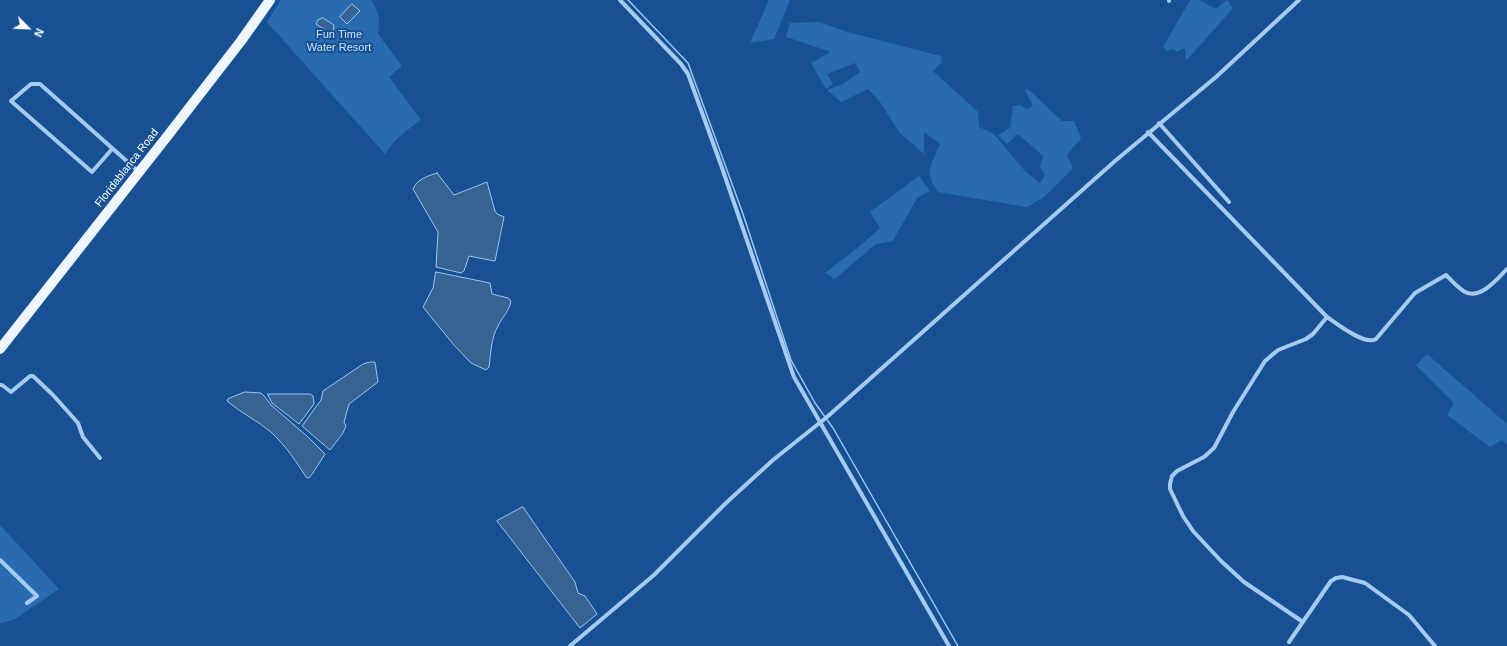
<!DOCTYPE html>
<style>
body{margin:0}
#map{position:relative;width:1507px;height:646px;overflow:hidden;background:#175193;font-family:Arial,sans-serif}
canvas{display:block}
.north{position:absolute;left:8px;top:8px;width:40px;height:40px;-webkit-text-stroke:3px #175193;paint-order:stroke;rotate:114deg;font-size:11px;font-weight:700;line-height:16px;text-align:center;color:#fff}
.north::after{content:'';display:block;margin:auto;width:14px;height:18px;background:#fff;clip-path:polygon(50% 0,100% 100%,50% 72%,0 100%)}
</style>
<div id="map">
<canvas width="1507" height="646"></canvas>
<div class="north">N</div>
</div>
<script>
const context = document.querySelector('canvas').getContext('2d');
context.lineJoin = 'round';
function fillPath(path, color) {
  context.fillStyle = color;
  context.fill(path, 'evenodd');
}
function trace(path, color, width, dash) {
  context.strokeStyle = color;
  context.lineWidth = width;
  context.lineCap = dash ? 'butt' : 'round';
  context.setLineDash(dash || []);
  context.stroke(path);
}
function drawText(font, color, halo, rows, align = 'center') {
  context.font = font + ' Arial,sans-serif';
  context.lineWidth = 4;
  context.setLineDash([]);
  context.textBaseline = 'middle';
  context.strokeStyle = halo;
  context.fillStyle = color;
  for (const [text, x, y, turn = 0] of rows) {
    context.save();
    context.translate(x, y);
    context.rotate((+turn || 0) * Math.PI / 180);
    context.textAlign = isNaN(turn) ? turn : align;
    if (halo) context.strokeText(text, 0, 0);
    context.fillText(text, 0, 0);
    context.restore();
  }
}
const green = new Path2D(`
 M 281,0 L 371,0 C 379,13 380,18 378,34 L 402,66 L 389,77 L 421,120 C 407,130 394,139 385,154 L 267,22 Z
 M 769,0 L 790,0 L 774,39 L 750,43 Z
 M 1190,0 L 1199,0 L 1216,9 L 1227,0 L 1233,8 L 1186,61 L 1185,48 L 1176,52 L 1174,49 L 1167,51 L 1163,47 Z
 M 819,22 L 851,33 L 941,56 L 942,62 L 933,71 L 978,112 L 979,127 L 994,134 L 1025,171 L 1040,183 L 1045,175 L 1040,167 L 1043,156 L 1018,134 L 1007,144 L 998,135 L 1010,128 L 1013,106 L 1020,105 L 1027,109 L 1033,106 L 1025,90 L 1028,89 L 1062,121 L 1074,121 L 1081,138 L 1067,155 L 1073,168 L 1044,197 L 1027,207 L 938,192 C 923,171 932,164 940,144 L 924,132 L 924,154 L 899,132 L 880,102 L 868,89 L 841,102 L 827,90 L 843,84 L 860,72 L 855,63 L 827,74 L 833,84 L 826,89 L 811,63 L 831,52 L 786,37 L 790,23 Z
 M 919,176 L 930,191 L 917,198 L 893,241 L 876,244 L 835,279 L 825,273 L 861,245 L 880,228 L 870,212 Z
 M 1427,354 L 1507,424 L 1507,445 L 1502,440 L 1490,447 L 1447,415 L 1454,403 L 1416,365 Z
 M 0,525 L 59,589 L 15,619 L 2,623 L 0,623 Z`);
const water = new Path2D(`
 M 352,4 L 360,11 L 347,24 L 340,17 Z
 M 323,18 L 334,25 L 333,35 L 328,37 L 324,35 L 324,29 L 316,24 L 318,20 Z
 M 437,173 L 454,195 L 487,182 L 495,211 L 497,214 L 504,217 L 495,261 L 469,256 L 464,271 L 461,273 L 436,267 L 438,232 L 413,189 C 417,179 428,176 437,173 Z
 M 436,272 L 490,283 L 492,294 L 508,298 L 511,301 C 509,312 502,317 498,326 C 491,338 491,353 489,367 L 486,370 L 471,363 L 453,344 L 423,307 L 433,288 Z
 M 371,362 L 375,362 L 378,382 L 349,404 L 344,422 L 346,426 L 343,433 L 330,450 L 302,426 L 321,400 L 323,391 L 363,364 Z
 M 245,392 L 261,393 L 265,397 L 271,405 L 308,437 L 325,454 L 313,473 L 309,478 L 306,477 C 296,461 285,445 271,432 C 258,421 241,413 227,401 L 228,399 Z
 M 268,394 L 310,394 L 313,396 L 314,404 L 299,424 L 272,403 Z
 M 523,507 L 575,582 L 578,593 L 585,596 L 597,614 L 580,628 L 497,521 Z`);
const stream = new Path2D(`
 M 628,0 L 688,63 L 743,214 L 791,360 L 815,403 L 833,428 L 958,646`);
const street = new Path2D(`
 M 620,0 L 681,64 L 688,74 L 721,165 L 794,377 L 949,646
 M 1169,1 L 1169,0
 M 1159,123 L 1229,202
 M 1148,132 L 1327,317 C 1337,324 1365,346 1376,339 L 1415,293 L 1446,275 C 1452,281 1458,288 1465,292 C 1481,300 1498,278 1507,269
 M 112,149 L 92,172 L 11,101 L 31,84 L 40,84 L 139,172
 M 0,385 L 2,385 L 11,392 L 30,376 L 33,376 L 53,395 L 78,423 L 83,437 L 100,458
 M 0,560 L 37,596 L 27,603
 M 1303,622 L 1244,582 L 1221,561 L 1193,531 L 1183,516 L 1170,489 L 1170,484 L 1172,476 L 1177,471 L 1204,457 L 1214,448 L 1233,412 L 1265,361 L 1278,350 L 1306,339 L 1313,334 L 1327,317
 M 1289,642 L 1331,581 L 1336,578 L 1342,577 L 1365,583 L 1409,615 L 1435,646
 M 570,646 L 654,575 L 727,502 L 773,460 L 827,417 L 1115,161 L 1216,77 L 1299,0`);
const primary = new Path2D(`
 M 0,349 L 169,134 L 241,41 L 270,0`);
const parkNames = [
 ["Fun Time",339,35],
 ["Water Resort",339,48]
];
const streetNames = [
 ["Floridablanca Road",127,168,-52]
];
fillPath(green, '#296bb1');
fillPath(water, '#396393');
trace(water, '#98c6f3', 1);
trace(stream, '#98c6f3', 1.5);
trace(street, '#a6caf0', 4);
trace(primary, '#eff6ff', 10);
drawText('11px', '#cde4fc', '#175193', parkNames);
drawText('11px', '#fff', '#175193', streetNames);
</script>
